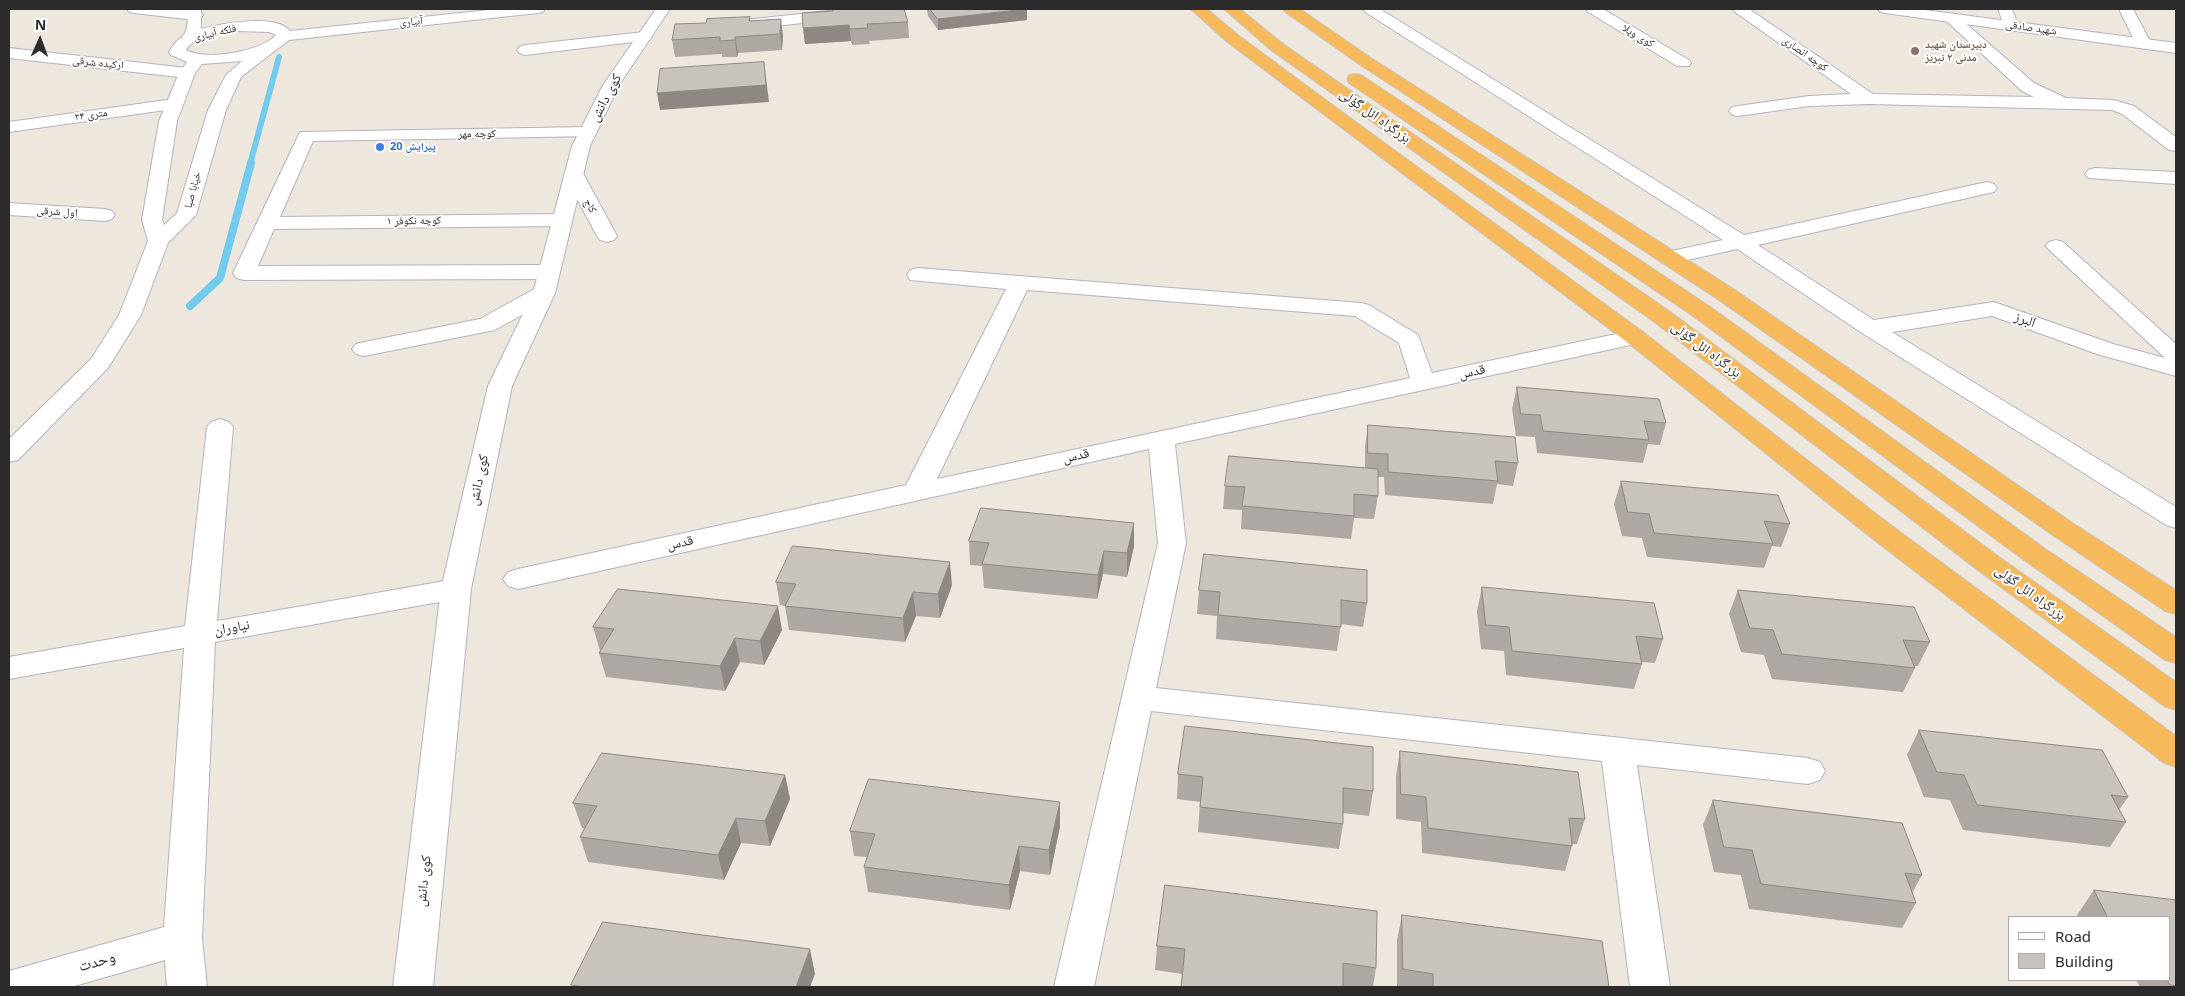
<!DOCTYPE html>
<meta charset="utf-8">
<style>
body{margin:0}
#map{position:relative;width:2185px;height:996px;overflow:hidden;background:#ede7de;font-family:"Noto Sans",sans-serif}
canvas{display:block}
.frame{position:absolute;inset:0;border:10px solid #2b2b2b;pointer-events:none}
.legend{position:absolute;left:2008px;top:916px;width:162px;height:65px;box-sizing:border-box;background:#fff;border:1px solid #aaa;margin:0;padding:6px 9px;list-style:none;font-size:15px;color:#2b2b2b}
.legend li{display:flex;align-items:center;gap:10px;height:25px}
.legend b{width:25px;border:1px solid #aaa}
.north{position:absolute;left:15px;top:15px;width:50px;height:50px;-webkit-text-stroke:4px #fff;paint-order:stroke;rotate:2deg;font-size:14px;font-weight:700;line-height:20px;text-align:center;color:#2b2b2b}
.north::after{content:'';display:block;margin:auto;width:18px;height:22px;background:#2b2b2b;clip-path:polygon(50% 0,100% 100%,50% 72%,0 100%)}
</style>
<div id="map">
<canvas width="2185" height="996"></canvas>
<div class="frame"></div>
<ul class="legend">
<li><b style="height:6px;background:#fff"></b>Road</li>
<li><b style="height:14px;background:#c9c3bd"></b>Building</li>
</ul>
<div class="north">N</div>
</div>
<script>
const context = document.querySelector('canvas').getContext('2d');
context.lineJoin = 'round';
function trace(path, color, width, dash) {
  context.strokeStyle = color;
  context.lineWidth = width;
  context.lineCap = dash ? 'butt' : 'round';
  context.setLineDash(dash || []);
  context.stroke(path);
}
function fillPath(path, color) {
  context.fillStyle = color;
  context.fill(path, 'evenodd');
}
function drawText(font, color, halo, rows, align = 'center') {
  context.font = font + ' "Noto Sans","Noto Naskh Arabic",sans-serif';
  context.lineWidth = 4;
  context.setLineDash([]);
  context.textBaseline = 'middle';
  context.strokeStyle = halo;
  context.fillStyle = color;
  for (const [text, x, y, turn = 0] of rows) {
    context.save();
    context.translate(x, y);
    context.rotate((+turn || 0) * Math.PI / 180);
    context.textAlign = isNaN(turn) ? turn : align;
    if (halo) context.strokeText(text, 0, 0);
    context.fillText(text, 0, 0);
    context.restore();
  }
}
const streamFar1 = new Path2D(`
 M 250,164 L 279,57`);
const stream = new Path2D(`
 M 190,306 L 220,278 L 251,163`);
const minor = new Path2D(`
 M 127,9 C 151,9 177,6 200,12 L 203,15 L 200,18 L 195,20 L 134,13 L 129,12 Z
 M 847,9 L 891,9 L 889,12 L 884,13 L 744,30 L 739,28 L 736,25 L 739,22 L 744,20 Z
 M 1363,9 L 1380,9 L 1744,235 L 1987,182 L 1994,184 L 1997,188 L 1994,192 L 1758,245 L 1874,320 L 1994,302 L 2113,344 L 2165,358 L 2045,246 L 2049,242 L 2056,240 L 2063,242 L 2176,344 L 2176,376 L 2097,354 L 1992,316 L 1892,332 L 2176,507 L 2176,528 L 2166,525 L 1862,333 L 1737,249 L 1670,264 L 1662,263 L 1659,258 L 1662,253 L 1723,240 L 1365,12 Z
 M 1586,9 L 1603,9 L 1689,60 L 1691,63 L 1689,66 L 1677,66 L 1588,12 Z
 M 1733,9 L 1749,9 L 1873,94 L 2034,97 L 2022,91 L 1942,17 L 1945,14 L 1955,14 L 2034,83 L 2066,98 L 2114,100 L 2134,106 L 2176,137 L 2176,151 L 2169,150 L 2122,114 L 2112,110 L 1869,104 L 1809,106 L 1738,116 L 1732,115 L 1729,111 L 1732,107 L 1738,106 L 1809,96 L 1851,94 L 1735,12 Z
 M 1998,9 L 2012,9 L 2018,25 L 2015,28 L 2005,28 Z
 M 2119,9 L 2133,9 L 2151,43 L 2149,46 L 2137,46 Z
 M 644,32 L 650,34 L 652,37 L 650,40 L 525,55 L 519,53 L 517,50 L 519,47 L 525,45 Z
 M 9,48 L 187,68 L 193,69 L 195,73 L 193,77 L 187,78 L 9,58 Z
 M 588,127 L 594,128 L 597,132 L 594,136 L 313,141 L 280,217 L 562,214 L 569,216 L 572,220 L 569,224 L 562,226 L 274,229 L 258,266 L 549,265 L 557,267 L 560,272 L 557,277 L 549,279 L 244,280 L 236,278 L 233,273 L 300,132 Z
 M 2095,168 L 2176,172 L 2176,184 L 2088,178 L 2085,174 L 2088,170 Z
 M 574,169 L 581,171 L 584,175 L 617,236 L 614,240 L 607,242 L 600,240 L 597,236 L 564,175 L 567,171 Z
 M 918,268 L 1361,303 L 1369,305 L 1418,335 L 1432,373 L 1635,330 L 1643,332 L 1647,337 L 1643,342 L 1635,344 L 1175,444 L 1186,543 L 1156,688 L 1808,758 L 1820,762 L 1825,771 L 1820,780 L 1808,784 L 1637,765 L 1670,987 L 1630,987 L 1602,761 L 1151,711 L 1094,987 L 1054,987 L 1158,543 L 1149,449 L 518,589 L 508,586 L 503,579 L 508,572 L 518,569 L 906,485 L 1006,289 L 910,280 L 907,275 L 910,270 ZM 1027,290 L 1355,316 L 1399,343 L 1410,378 L 937,479 Z
 M 544,286 L 552,288 L 555,293 L 552,298 L 495,330 L 364,356 L 356,354 L 352,349 L 356,344 L 364,342 L 480,319 L 536,288 Z
 M 220,419 L 229,422 L 233,427 L 217,621 L 456,579 L 467,582 L 471,589 L 467,596 L 456,599 L 215,642 L 202,938 L 207,987 L 167,987 L 165,960 L 71,987 L 9,987 L 9,971 L 164,927 L 184,648 L 9,679 L 9,657 L 185,626 L 207,427 L 211,422 Z`);
const tertiary = new Path2D(`
 M 656,9 L 670,9 L 619,85 L 590,146 L 555,293 L 512,386 L 471,589 L 433,987 L 393,987 L 441,589 L 488,386 L 533,293 L 572,146 L 603,85 Z
 M 174,99 L 180,100 L 183,104 L 180,108 L 9,132 L 9,122 Z
 M 9,203 L 105,209 L 112,211 L 115,215 L 112,219 L 105,221 L 9,215 Z`);
const secondary = new Path2D(`
 M 187,9 L 201,9 L 201,29 C 220,24 276,13 290,31 L 498,9 L 545,9 L 543,12 L 538,13 L 289,40 L 241,77 L 226,110 L 196,215 L 168,243 L 141,315 L 108,368 L 18,460 L 9,462 L 9,439 L 91,359 L 119,315 L 148,241 L 142,220 L 159,121 L 179,73 L 187,62 L 171,55 L 169,52 C 173,44 176,42 182,37 C 189,30 188,17 187,9 ZM 237,31 L 269,32 L 276,35 C 259,52 207,61 186,50 C 195,35 222,33 237,31 ZM 242,61 L 226,75 L 208,110 L 177,213 L 164,225 L 162,220 L 177,121 L 195,73 L 202,64 Z
 M 1878,9 L 1917,9 L 2176,43 L 2176,53 L 1885,13 L 1880,12 Z`);
const trunk = new Path2D(`
 M 1191,9 L 1207,9 L 1238,35 L 1323,98 L 1643,332 L 1884,520 L 2176,736 L 2176,767 L 2164,763 L 1864,532 L 1627,342 L 1226,41 Z
 M 1224,9 L 1240,9 L 1283,44 L 1669,311 L 1999,557 L 2176,682 L 2176,710 L 2164,706 L 1979,571 L 1653,321 L 1271,50 Z
 M 1283,9 L 1300,9 L 1371,58 L 1735,290 L 2074,524 L 2176,590 L 2176,614 L 2165,611 L 2054,536 L 1719,300 L 1359,64 L 1285,12 Z
 M 1355,74 L 1361,75 L 1709,306 L 2044,548 L 2176,637 L 2176,663 L 2165,660 L 2024,560 L 1693,316 L 1349,83 L 1347,79 L 1349,75 Z`);
const wall = new Path2D(`
 M 832,9 L 908,22 L 909,38 L 869,41 L 870,44 L 852,45 L 851,41 L 805,44 L 802,13 L 832,11 Z
 M 927,9 L 1027,9 L 1027,20 L 938,30 L 928,16 Z
 M 750,17 L 750,21 L 783,36 L 782,50 L 738,53 L 737,57 L 722,57 L 722,54 L 675,57 L 672,40 L 706,23 Z
 M 1517,387 L 1666,423 L 1660,445 L 1648,444 L 1643,463 L 1537,453 L 1535,437 L 1516,436 L 1512,409 Z
 M 1368,425 L 1518,463 L 1513,486 L 1497,484 L 1493,504 L 1385,495 L 1384,477 L 1378,477 L 1378,496 L 1374,519 L 1354,518 L 1351,539 L 1241,529 L 1242,510 L 1223,509 L 1225,486 L 1365,468 L 1365,447 Z
 M 1621,481 L 1790,524 L 1781,547 L 1772,546 L 1764,568 L 1647,557 L 1642,538 L 1622,536 L 1614,504 Z
 M 969,541 L 1134,546 L 1127,577 L 1103,574 L 1097,599 L 984,588 L 982,566 L 970,565 Z
 M 1204,554 L 1367,603 L 1363,627 L 1341,624 L 1337,651 L 1216,639 L 1217,616 L 1197,614 L 1199,590 Z
 M 776,582 L 952,585 L 940,618 L 916,616 L 905,642 L 789,630 L 785,606 L 780,605 Z
 M 1482,587 L 1663,639 L 1655,663 L 1642,662 L 1642,664 L 1634,689 L 1506,675 L 1504,651 L 1481,649 L 1477,611 Z
 M 1738,590 L 1930,642 L 1918,666 L 1914,666 L 1915,668 L 1903,692 L 1772,679 L 1764,655 L 1741,652 L 1729,614 Z
 M 593,627 L 782,630 L 764,665 L 740,662 L 725,691 L 606,677 L 599,653 L 601,651 L 600,651 Z
 M 1185,726 L 1373,791 L 1369,816 L 1343,813 L 1343,824 L 1339,849 L 1198,832 L 1200,802 L 1177,799 L 1178,774 Z
 M 1919,730 L 2128,797 L 2119,810 L 2126,822 L 2110,847 L 1963,830 L 1950,800 L 1924,797 L 1907,755 Z
 M 1400,751 L 1585,819 L 1577,844 L 1572,844 L 1572,846 L 1565,871 L 1422,853 L 1421,822 L 1396,819 L 1396,776 Z
 M 785,775 L 790,799 L 770,846 L 741,843 L 724,880 L 588,862 L 580,837 L 585,829 L 582,828 L 573,803 Z
 M 1713,800 L 1922,875 L 1912,893 L 1916,903 L 1902,928 L 1749,909 L 1741,875 L 1714,872 L 1703,825 Z
 M 1060,802 L 1060,826 L 1050,875 L 1020,871 L 1010,910 L 868,892 L 864,867 L 867,857 L 854,856 L 850,831 Z
 M 1165,885 L 1376,968 L 1373,987 L 1181,987 L 1182,974 L 1155,970 L 1157,946 Z
 M 2094,890 L 2176,900 L 2176,987 L 2140,987 L 2136,980 L 2169,980 L 2169,917 L 2079,917 L 2077,915 Z
 M 1402,915 L 1609,987 L 1397,987 L 1397,940 Z`);
const shadedWall = new Path2D(`
 M 1027,9 L 1027,20 L 938,30 L 938,19 Z
 M 781,19 L 783,36 L 782,50 L 780,34 Z
 M 849,25 L 851,41 L 805,44 L 803,28 Z
 M 735,37 L 738,53 L 737,57 L 735,40 Z
 M 764,62 L 769,102 L 660,110 L 657,93 Z
 M 1134,523 L 1134,546 L 1127,577 L 1127,553 Z
 M 1104,551 L 1103,574 L 1097,599 L 1098,575 Z
 M 950,562 L 952,585 L 940,618 L 938,594 Z
 M 913,592 L 916,616 L 905,642 L 903,618 Z
 M 778,606 L 782,630 L 764,665 L 760,641 Z
 M 735,638 L 740,662 L 725,691 L 720,666 Z
 M 785,775 L 790,799 L 770,846 L 765,821 Z
 M 1060,802 L 1060,826 L 1050,875 L 1049,850 Z
 M 736,818 L 741,843 L 724,880 L 718,855 Z
 M 1019,846 L 1020,871 L 1010,910 L 1009,885 Z
 M 810,949 L 815,974 L 810,987 L 796,987 Z`);
const building = new Path2D(`
 M 832,9 L 904,9 L 908,22 L 867,24 L 868,28 L 850,29 L 849,25 L 803,28 L 802,13 L 833,11 Z
 M 930,9 L 1026,9 L 938,19 Z
 M 750,17 L 749,21 L 781,19 L 780,34 L 735,37 L 735,40 L 720,41 L 720,37 L 672,40 L 675,24 L 706,23 L 707,19 Z
 M 764,62 L 766,85 L 657,93 L 660,69 Z
 M 1517,387 L 1659,399 L 1666,423 L 1644,421 L 1649,440 L 1543,431 L 1540,415 L 1521,414 Z
 M 1368,425 L 1515,437 L 1518,463 L 1495,461 L 1498,481 L 1388,472 L 1388,454 L 1368,453 Z
 M 1229,456 L 1378,469 L 1378,496 L 1354,494 L 1354,516 L 1242,506 L 1245,487 L 1225,486 Z
 M 1621,481 L 1778,495 L 1790,524 L 1764,521 L 1773,544 L 1654,533 L 1649,514 L 1628,512 Z
 M 981,508 L 1134,523 L 1127,553 L 1104,551 L 1098,575 L 982,564 L 989,543 L 969,541 Z
 M 793,546 L 950,562 L 938,594 L 913,592 L 903,618 L 785,606 L 796,584 L 776,582 Z
 M 1204,554 L 1367,570 L 1367,603 L 1341,600 L 1341,627 L 1218,615 L 1220,592 L 1199,590 Z
 M 1482,587 L 1654,603 L 1663,639 L 1636,636 L 1642,664 L 1512,651 L 1509,627 L 1486,625 Z
 M 618,589 L 778,606 L 760,641 L 735,638 L 720,666 L 599,653 L 614,629 L 593,627 Z
 M 1738,590 L 1914,607 L 1930,642 L 1903,640 L 1915,668 L 1782,654 L 1773,630 L 1750,628 Z
 M 1185,726 L 1373,747 L 1373,791 L 1343,788 L 1343,824 L 1200,807 L 1203,777 L 1178,774 Z
 M 1919,730 L 2102,750 L 2128,797 L 2111,795 L 2126,822 L 1977,805 L 1964,775 L 1937,772 Z
 M 1400,751 L 1578,772 L 1585,819 L 1569,818 L 1572,846 L 1428,828 L 1426,797 L 1401,794 Z
 M 602,753 L 785,775 L 765,821 L 736,818 L 718,855 L 580,837 L 597,806 L 573,803 Z
 M 869,779 L 1060,802 L 1049,850 L 1019,846 L 1009,885 L 864,867 L 875,834 L 850,831 Z
 M 1713,800 L 1902,823 L 1922,875 L 1905,873 L 1916,903 L 1761,884 L 1752,850 L 1724,847 Z
 M 1165,885 L 1377,911 L 1376,968 L 1343,963 L 1343,987 L 1181,987 L 1185,949 L 1157,946 Z
 M 2094,890 L 2176,900 L 2176,986 L 2170,985 L 2167,980 L 2169,980 L 2169,917 L 2108,917 Z
 M 1402,915 L 1602,941 L 1609,987 L 1433,987 L 1433,974 L 1403,969 Z
 M 603,922 L 810,949 L 796,987 L 583,987 L 571,985 Z`);
const markers = [
 [1915,51,5,"#8d6e63"],
 [380,147,5,"#3f7fe0"]
];
const farStreetnames = [
 ["آبیاری",411,22,-6],
 ["شهید صادقی",2031,28,8],
 ["فلکه آبیاری",215,33,-13],
 ["کوی ویلا",1638,36,31],
 ["کوچه انصاری",1805,54,35],
 ["ارکیده شرقی",98,63,6],
 ["۲۴ متری",91,115,-8],
 ["کوچه مهر",477,134,-1],
 ["خیابا صبا",193,190,-75],
 ["کاج",590,206,61],
 ["اول شرقی",57,212,4],
 ["کوچه نکوفر ۱",414,221,-1]
];
const farEducationnames = [
 ["دبیرستان شهید",1925,45],
 ["مدنی ۲ تبریز",1925,58]
];
const farShopnames = [
 ["پیرایش 20",390,147]
];
const streetNames = [
 ["کوی دانش",606,98,-62],
 ["بزرگراه ائل گؤلی",1375,116,35],
 ["البرز",2025,320,20],
 ["بزرگراه ائل گؤلی",1706,350,37],
 ["قدس",1472,372,-12],
 ["قدس",1076,456,-12],
 ["کوی دانش",479,480,-78],
 ["قدس",680,543,-12],
 ["بزرگراه ائل گؤلی",2030,593,36],
 ["نیاوران",232,628,-10],
 ["کوی دانش",424,881,-84]
];
const nearStreetnames = [
 ["وحدت",97,962,-16]
];
trace(streamFar1, '#72cbed', 6);
trace(stream, '#72cbed', 8);
trace(minor, '#b1b4bf', 2);
trace(tertiary, '#b1b4bf', 2);
trace(secondary, '#b1b4bf', 2);
trace(trunk, '#c8c8c8', 2);
fillPath(minor, '#fff');
fillPath(tertiary, '#fff');
fillPath(secondary, '#fff');
fillPath(trunk, '#f6b95c');
fillPath(wall, '#ada8a3');
fillPath(shadedWall, '#8d8884');
fillPath(building, '#c9c3bd');
trace(building, '#8d8884', 1);
for (const [x, y, r, color] of markers) {
  const dot = new Path2D();
  dot.arc(x, y, r, 0, 2 * Math.PI);
  context.fillStyle = color;
  context.fill(dot);
  trace(dot, '#fff', 2);
}
drawText('11px', '#2b2b2b', '#fff', farStreetnames);
drawText('bold 11px', '#785e54', '#fff', farEducationnames, 'left');
drawText('bold 11px', '#366cbe', '#fff', farShopnames, 'left');
drawText('14px', '#2b2b2b', '#fff', streetNames);
drawText('16px', '#2b2b2b', '#fff', nearStreetnames);
</script>
